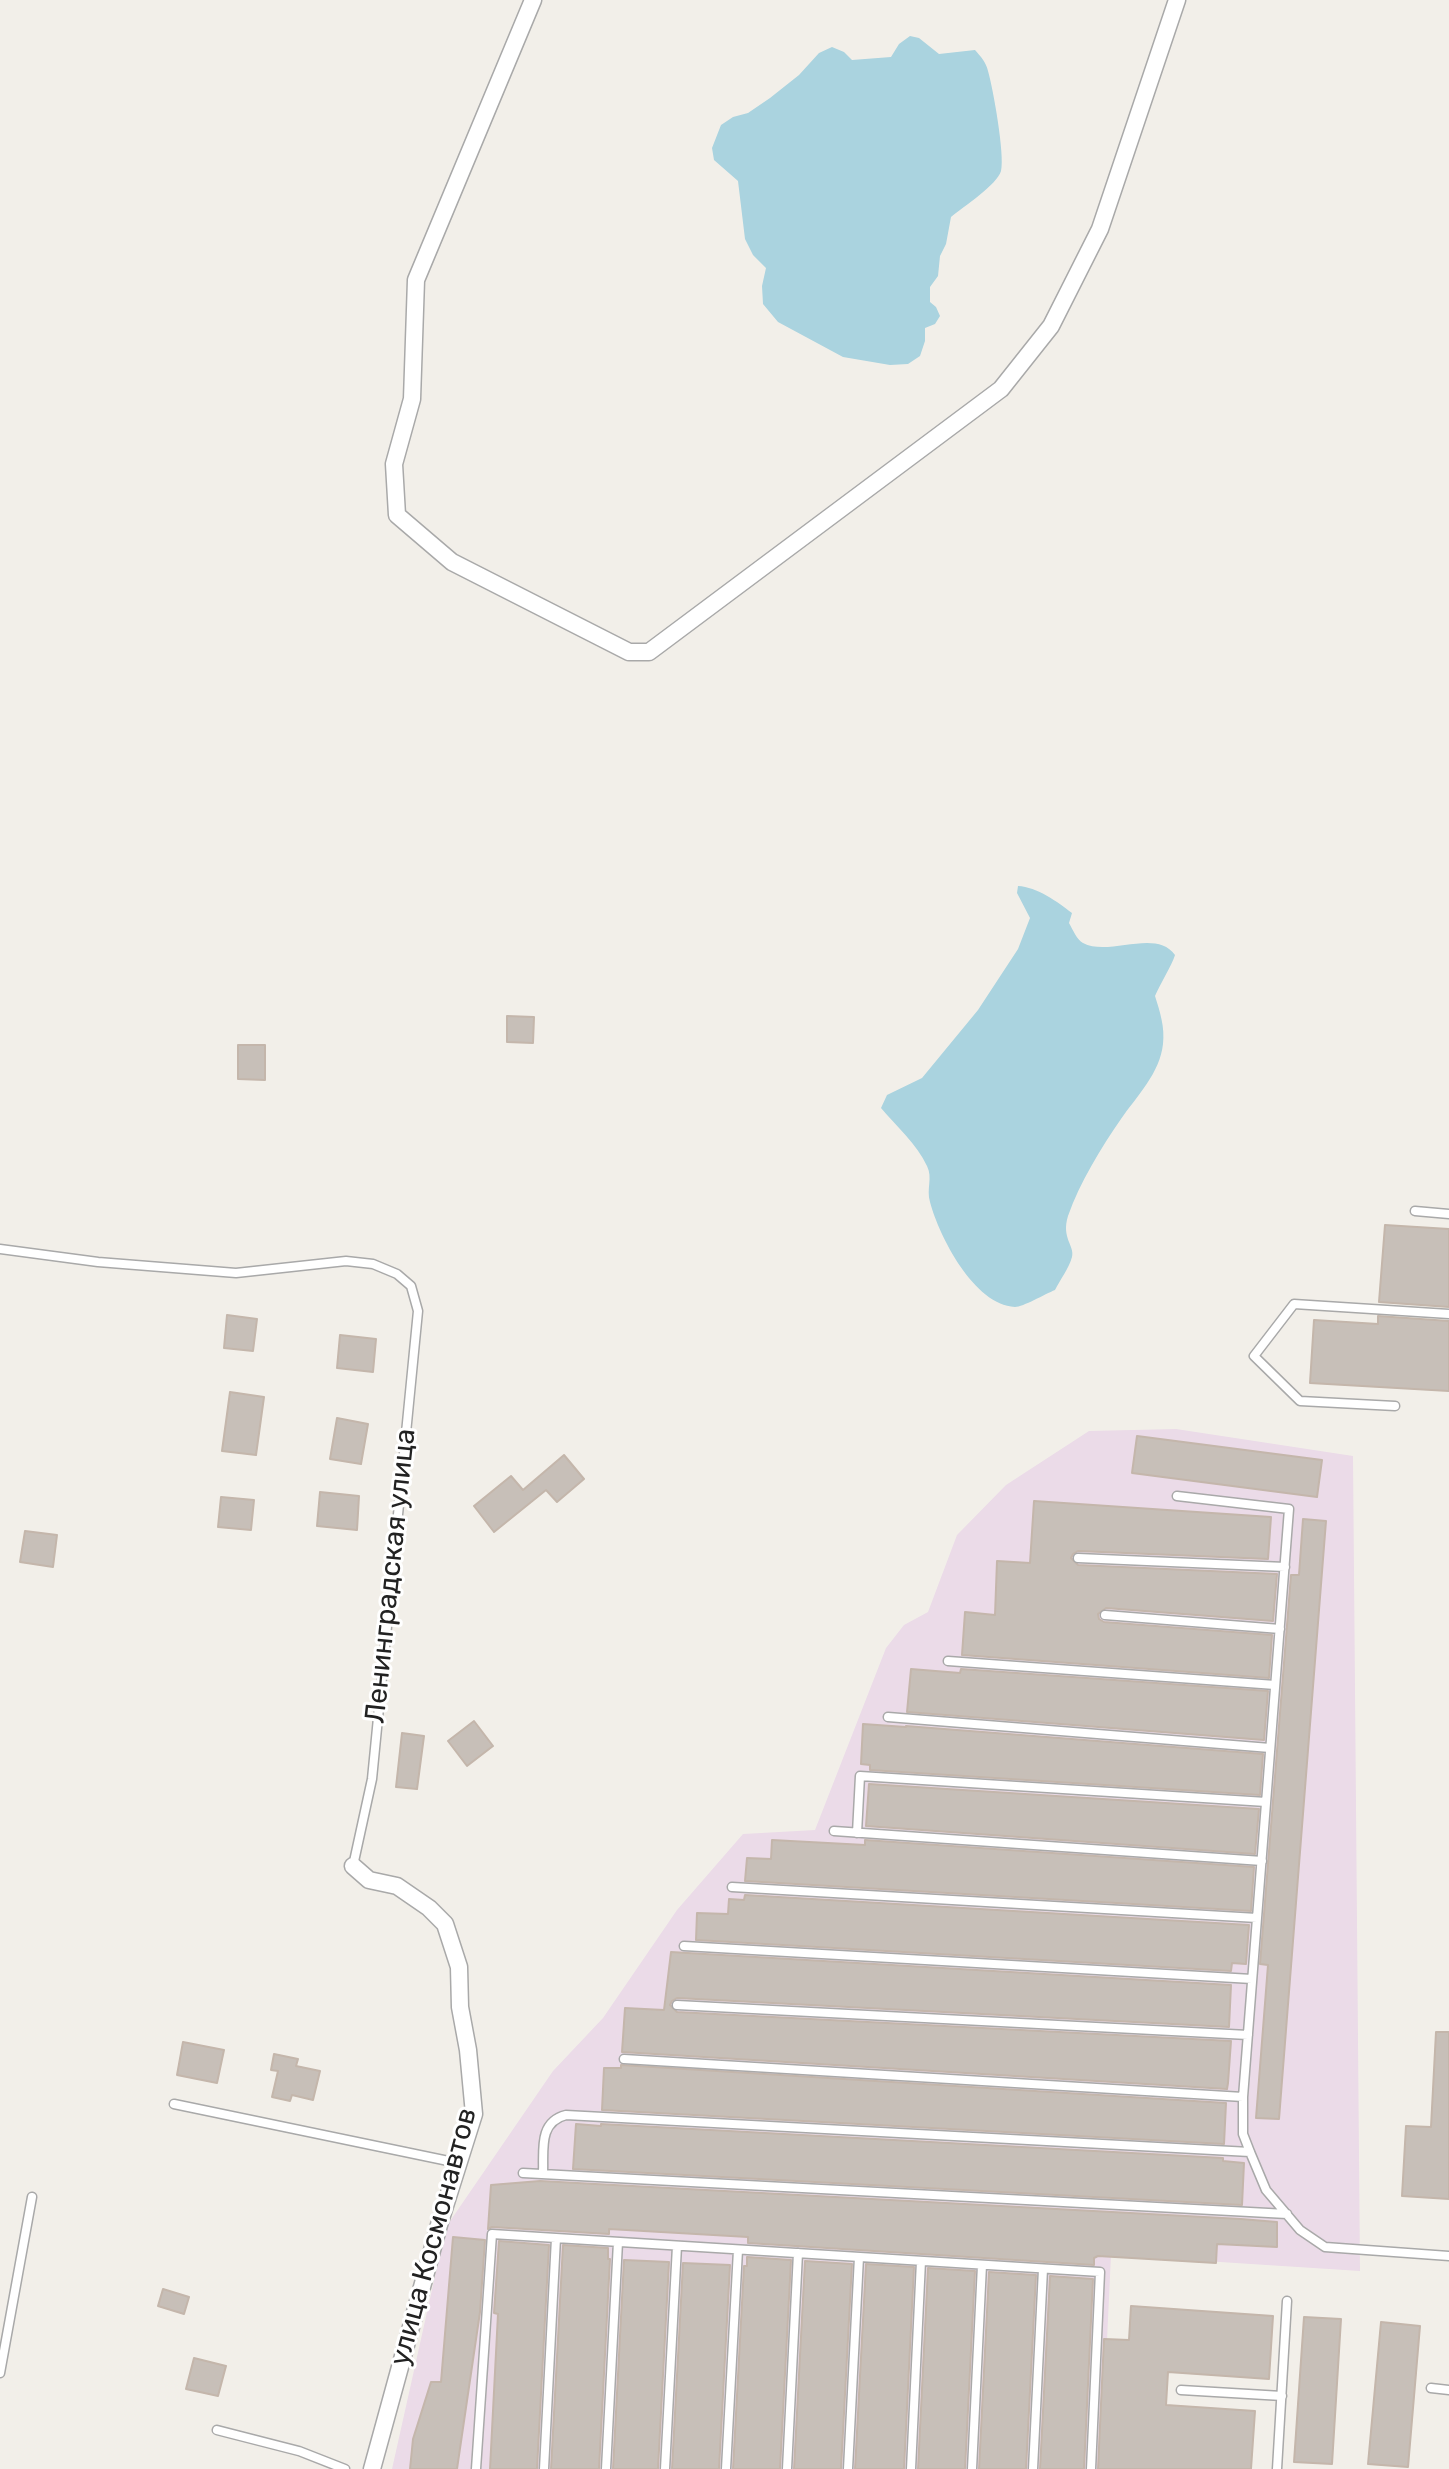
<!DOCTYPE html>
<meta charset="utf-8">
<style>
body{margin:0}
canvas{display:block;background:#f2efe9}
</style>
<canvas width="1449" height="2469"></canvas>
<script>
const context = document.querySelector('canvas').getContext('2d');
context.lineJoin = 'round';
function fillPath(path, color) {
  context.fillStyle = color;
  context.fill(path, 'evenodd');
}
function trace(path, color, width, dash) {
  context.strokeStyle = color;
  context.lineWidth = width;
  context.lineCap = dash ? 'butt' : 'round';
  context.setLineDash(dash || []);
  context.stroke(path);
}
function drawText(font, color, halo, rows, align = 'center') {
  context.font = font + ' Rubik,sans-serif';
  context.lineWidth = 6;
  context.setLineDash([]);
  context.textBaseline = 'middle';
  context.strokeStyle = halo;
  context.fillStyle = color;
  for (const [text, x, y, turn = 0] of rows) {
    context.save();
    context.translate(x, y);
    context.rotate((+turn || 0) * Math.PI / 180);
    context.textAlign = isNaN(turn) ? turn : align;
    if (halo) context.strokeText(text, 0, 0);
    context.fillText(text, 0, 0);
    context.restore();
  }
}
const industrial = new Path2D(`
 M 1176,1429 L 1353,1456 L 1360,2271 L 1111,2255 L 1101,2469 L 392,2469 L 446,2227 L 553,2071 L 603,2018 L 677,1910 L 743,1834 L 815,1830 L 886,1648 L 904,1625 L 928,1612 L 957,1535 L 1006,1485 L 1089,1431 Z`);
const water = new Path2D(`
 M 910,36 L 919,38 L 939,54 L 975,50 C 981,57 986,62 988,71 C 993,88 1005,155 1001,171 C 997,185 963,207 951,217 L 946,244 L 940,256 L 938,276 L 930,287 L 930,302 L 936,307 L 940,316 L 935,324 L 925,328 L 925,341 L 920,356 L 908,364 L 890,365 L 843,357 L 778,322 L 763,304 L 762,286 L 766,268 L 753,255 L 745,239 L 738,181 L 714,160 L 712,148 L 721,125 L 733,117 L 748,113 L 770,98 L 799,75 L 819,53 L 832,47 L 844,52 L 852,60 L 891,57 L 899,44 Z
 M 1018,886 C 1037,887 1058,902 1072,913 L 1069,923 C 1073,930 1077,940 1083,943 C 1109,957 1156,928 1175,955 C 1172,965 1160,984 1155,996 C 1160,1012 1165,1027 1163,1044 C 1160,1073 1137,1096 1121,1119 C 1101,1148 1080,1182 1068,1216 C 1061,1238 1075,1246 1072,1257 C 1069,1268 1060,1280 1055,1290 C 1045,1294 1023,1307 1015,1307 C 974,1305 939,1236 930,1202 C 926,1189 933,1178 927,1166 C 917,1144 896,1126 881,1108 L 887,1095 L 922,1078 L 978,1010 L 1018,949 L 1030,918 L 1017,893 Z`);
const building = new Path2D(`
 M 507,1016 L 534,1017 L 533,1043 L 507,1042 Z
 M 238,1045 L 265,1045 L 265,1080 L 238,1079 Z
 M 1385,1225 L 1449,1229 L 1449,1307 L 1379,1302 Z
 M 227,1315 L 257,1319 L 253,1351 L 224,1348 Z
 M 1378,1316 L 1449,1321 L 1449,1391 L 1310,1383 L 1314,1320 L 1378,1324 Z
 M 340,1335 L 376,1339 L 373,1372 L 337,1368 Z
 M 230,1392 L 264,1397 L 256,1455 L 222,1451 Z
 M 337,1418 L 368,1424 L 361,1464 L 330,1459 Z
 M 1137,1436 L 1322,1460 L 1317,1497 L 1132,1473 Z
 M 564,1455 L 584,1479 L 557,1502 L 546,1490 L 494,1532 L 474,1506 L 511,1476 L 523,1490 Z
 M 320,1492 L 359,1496 L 357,1530 L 317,1526 Z
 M 221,1497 L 254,1500 L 251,1530 L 218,1527 Z
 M 1034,1501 L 1271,1517 L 1268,1559 L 1078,1551 L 1073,1554 L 1071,1558 L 1078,1565 L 1277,1574 L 1273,1621 L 1106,1608 L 1098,1614 L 1099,1619 L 1104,1622 L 1272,1635 L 1269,1678 L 962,1655 L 965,1612 L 995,1615 L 997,1561 L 1030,1563 Z
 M 1303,1519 L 1326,1521 L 1279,2119 L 1256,2118 L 1268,1965 L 1260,1964 L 1291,1575 L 1299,1575 Z
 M 25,1531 L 57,1535 L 53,1567 L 20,1562 Z
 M 911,1669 L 960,1673 L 961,1669 L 1268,1691 L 1264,1740 L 907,1712 Z
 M 474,1721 L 493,1746 L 467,1766 L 448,1741 Z
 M 863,1724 L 906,1727 L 906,1726 L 1263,1754 L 1260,1795 L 870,1770 L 870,1765 L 861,1764 Z
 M 402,1733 L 424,1736 L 417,1789 L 396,1787 Z
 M 869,1784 L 1259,1809 L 1255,1854 L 866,1826 Z
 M 772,1840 L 865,1845 L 865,1840 L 1254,1867 L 1251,1911 L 745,1881 L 747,1858 L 771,1859 Z
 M 745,1895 L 1249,1925 L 1246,1964 L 1232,1963 L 1231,1971 L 696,1940 L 697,1913 L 728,1914 L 729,1899 L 744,1900 Z
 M 671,1952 L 1231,1985 L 1229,2027 L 677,1998 L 672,2001 L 670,2005 L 677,2012 L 1231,2041 L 1228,2083 L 1227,2089 L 622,2052 L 625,2008 L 664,2010 Z
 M 1436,2032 L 1449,2032 L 1449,2199 L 1402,2196 L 1406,2126 L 1431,2127 Z
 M 183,2042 L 224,2050 L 217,2083 L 177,2075 Z
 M 274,2054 L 298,2059 L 296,2066 L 320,2071 L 313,2100 L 292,2095 L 290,2101 L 272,2097 L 278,2071 L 271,2070 Z
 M 621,2065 L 1226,2103 L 1224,2144 L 602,2110 L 604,2068 L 621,2068 Z
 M 576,2124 L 601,2126 L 601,2124 L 1223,2158 L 1223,2161 L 1244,2163 L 1242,2205 L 573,2169 Z
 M 540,2181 L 1241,2219 L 1277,2222 L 1277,2247 L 1217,2244 L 1216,2263 L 1098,2256 L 1094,2258 L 1094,2265 L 748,2243 L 748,2237 L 609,2229 L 609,2234 L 492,2227 L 488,2229 L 491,2185 Z
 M 453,2237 L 485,2240 L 480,2312 L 457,2469 L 410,2469 L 413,2439 L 431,2382 L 441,2382 Z
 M 499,2241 L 549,2245 L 537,2469 L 490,2469 L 498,2314 L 494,2313 Z
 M 563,2245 L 608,2248 L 608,2259 L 610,2259 L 599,2469 L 551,2469 Z
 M 747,2257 L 791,2260 L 780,2469 L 733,2469 L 744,2266 L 747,2266 Z
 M 624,2260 L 669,2262 L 658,2469 L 613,2469 Z
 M 805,2261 L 852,2264 L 841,2469 L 794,2469 Z
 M 683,2263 L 730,2265 L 719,2469 L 672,2469 Z
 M 866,2264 L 914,2267 L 904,2469 L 855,2469 Z
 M 928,2268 L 975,2271 L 965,2469 L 918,2469 Z
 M 989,2272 L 1036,2275 L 1026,2469 L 979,2469 Z
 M 1050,2276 L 1093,2279 L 1084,2469 L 1040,2469 Z
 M 163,2289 L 189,2297 L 184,2314 L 158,2306 Z
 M 1131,2306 L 1273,2316 L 1269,2379 L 1168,2372 L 1166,2405 L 1255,2411 L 1251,2469 L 1098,2469 L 1104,2339 L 1129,2340 Z
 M 1304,2317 L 1341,2319 L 1332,2464 L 1294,2462 Z
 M 1381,2322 L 1420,2326 L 1408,2467 L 1368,2464 Z
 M 194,2358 L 226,2366 L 218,2396 L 186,2389 Z`);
const lane = new Path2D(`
 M 1415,1211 L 1449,1214
 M 0,1249 L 98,1262 L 236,1273 L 346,1261 L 373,1264 L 397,1274 L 411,1286 L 418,1311 L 372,1779 L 353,1866
 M 1395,1406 L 1300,1401 L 1254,1356 L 1294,1304 L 1449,1314
 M 1177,1496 L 1289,1509 L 1243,2097 L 1243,2134 L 1250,2152 L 1266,2190 L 1300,2230 L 1325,2247 L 1449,2256
 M 1078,1558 L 1285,1567
 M 1105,1615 L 1280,1629
 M 948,1661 L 1275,1685
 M 888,1717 L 1270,1748
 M 834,1831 L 1262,1861
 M 857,1833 L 860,1776 L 1266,1802
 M 732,1887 L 1257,1918
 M 684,1946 L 1252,1979
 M 677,2005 L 1248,2035
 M 624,2059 L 1243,2097
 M 174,2104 L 458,2163
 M 523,2173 L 1287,2214
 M 543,2173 C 544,2151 538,2122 566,2115 L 1250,2152
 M 0,2373 L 32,2197
 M 1431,2388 L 1449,2390
 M 1181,2390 L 1282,2396
 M 217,2430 L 299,2451 L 345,2469
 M 476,2469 L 492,2234 L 1100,2272 L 1091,2469
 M 544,2469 L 556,2238
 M 606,2469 L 618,2242
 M 665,2469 L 677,2246
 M 726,2469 L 738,2250
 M 787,2469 L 798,2253
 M 848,2469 L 859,2257
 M 911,2469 L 921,2261
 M 972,2469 L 982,2265
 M 1033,2469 L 1043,2269
 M 1277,2469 L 1287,2301`);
const street = new Path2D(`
 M 533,0 L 416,280 L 412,399 L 394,464 L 397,515 L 452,562 L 629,652 L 649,652 L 1001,389 L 1051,326 L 1100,229 L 1177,0
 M 353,1866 L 369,1880 L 397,1886 L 429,1908 L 445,1924 L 459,1967 L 460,2007 L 468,2050 L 474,2114 L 439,2225 L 372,2469`);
const streetNames = [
 ["Ленинградская улица",391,1576,-84],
 ["улица Космонавтов",434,2237,-75]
];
fillPath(industrial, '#ebdbe8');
fillPath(water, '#aad3df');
fillPath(building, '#c7bfb8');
trace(building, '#c4b6ab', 2);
trace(lane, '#a9a9a9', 11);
trace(street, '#a9a9a9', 19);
trace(lane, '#fff', 8);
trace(street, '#fff', 16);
drawText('28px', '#222', '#fff', streetNames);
</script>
